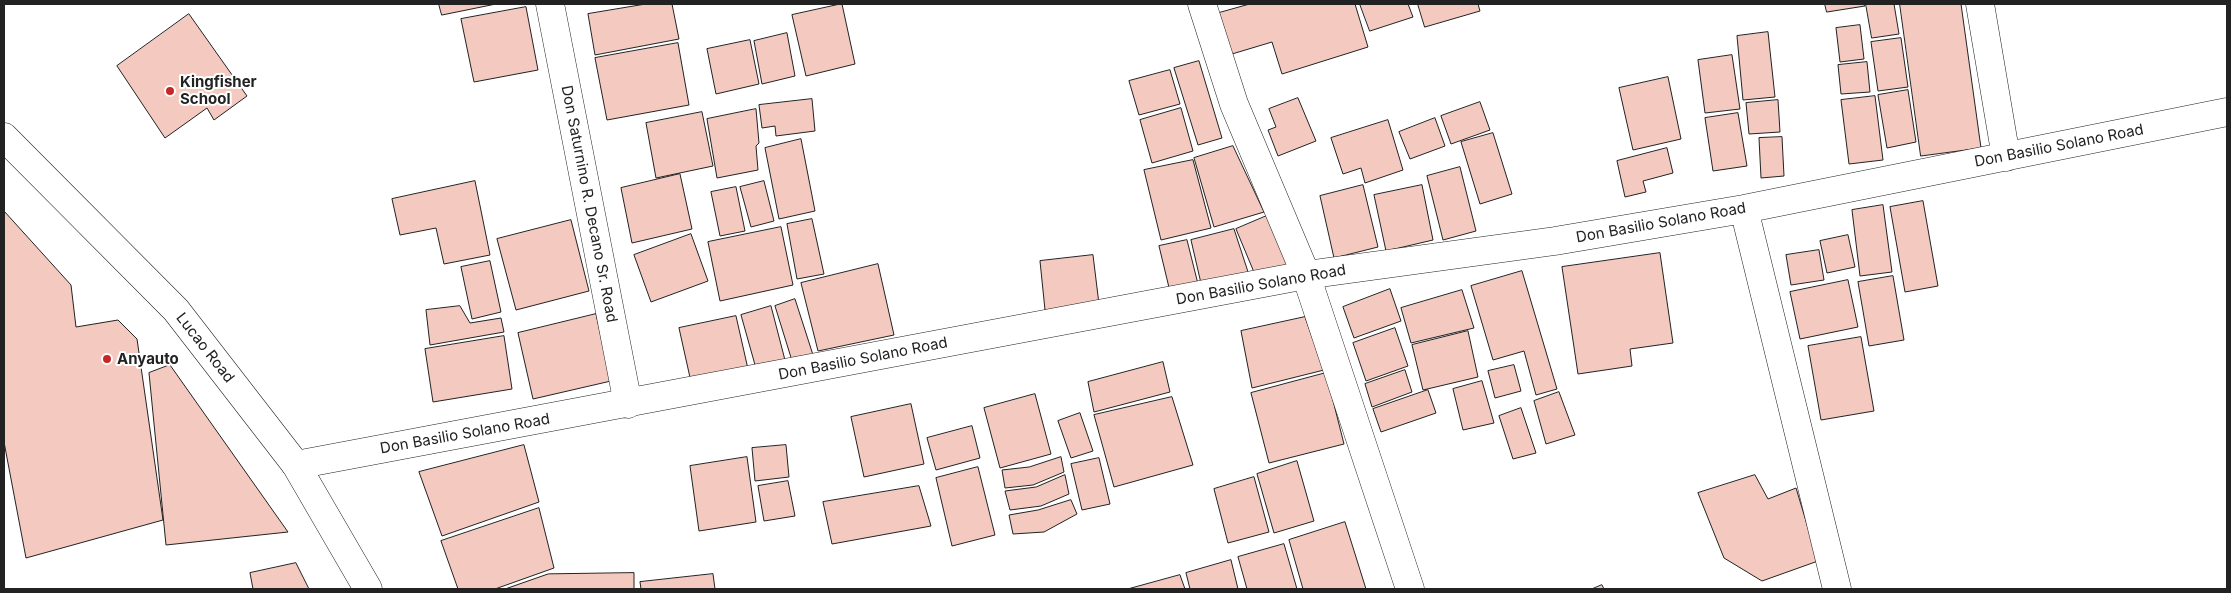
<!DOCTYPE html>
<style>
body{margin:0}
#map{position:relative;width:2231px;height:593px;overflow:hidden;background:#fff;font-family:Inter,sans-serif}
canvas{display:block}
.frame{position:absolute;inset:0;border:5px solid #222;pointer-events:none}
</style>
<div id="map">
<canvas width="2231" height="593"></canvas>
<div class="frame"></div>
</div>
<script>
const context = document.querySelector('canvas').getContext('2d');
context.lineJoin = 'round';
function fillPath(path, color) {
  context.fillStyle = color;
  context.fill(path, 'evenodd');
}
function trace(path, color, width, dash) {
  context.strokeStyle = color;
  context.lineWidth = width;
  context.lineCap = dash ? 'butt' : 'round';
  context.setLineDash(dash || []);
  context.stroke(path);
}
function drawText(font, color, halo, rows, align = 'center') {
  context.font = font + ' Inter,sans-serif';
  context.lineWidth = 4;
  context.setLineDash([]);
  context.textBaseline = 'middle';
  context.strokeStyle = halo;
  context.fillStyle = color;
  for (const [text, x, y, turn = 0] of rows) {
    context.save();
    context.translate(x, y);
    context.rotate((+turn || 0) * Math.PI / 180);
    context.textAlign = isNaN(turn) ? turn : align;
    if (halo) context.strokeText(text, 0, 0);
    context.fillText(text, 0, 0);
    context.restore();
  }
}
const building = new Path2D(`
 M 439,4 L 496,4 L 442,15 Z
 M 646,4 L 672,4 L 679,39 L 595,55 L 588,14 Z
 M 842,4 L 855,64 L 806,76 L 792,15 Z
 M 1250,4 L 1355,4 L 1368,47 L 1282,74 L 1272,42 L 1232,54 L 1219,13 Z
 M 1360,4 L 1408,4 L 1413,17 L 1370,31 Z
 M 1418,4 L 1478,4 L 1480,11 L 1425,27 Z
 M 1825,4 L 1864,4 L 1865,6 L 1827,12 Z
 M 1866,4 L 1894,4 L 1899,34 L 1872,38 Z
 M 1900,4 L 1961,4 L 1981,148 L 1921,156 Z
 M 526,7 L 538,70 L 474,82 L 461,19 Z
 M 189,14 L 247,96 L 214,120 L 207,108 L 165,138 L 117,66 Z
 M 1860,25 L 1864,59 L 1840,62 L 1836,28 Z
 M 1768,32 L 1775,97 L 1743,100 L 1737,36 Z
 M 787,33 L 795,76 L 762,84 L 754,41 Z
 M 1901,38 L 1908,87 L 1878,91 L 1871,42 Z
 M 750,40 L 759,84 L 716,94 L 707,49 Z
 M 678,43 L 689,105 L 607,120 L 595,58 Z
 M 1732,55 L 1740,109 L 1705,113 L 1698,60 Z
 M 1199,61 L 1222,138 L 1198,145 L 1174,68 Z
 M 1867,62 L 1870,92 L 1841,94 L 1838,65 Z
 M 1170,70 L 1180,104 L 1139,115 L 1129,81 Z
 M 1668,77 L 1681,139 L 1633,150 L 1619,88 Z
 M 1908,90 L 1916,142 L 1887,148 L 1878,95 Z
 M 1875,96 L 1883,160 L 1849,164 L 1841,100 Z
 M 1298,98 L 1316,141 L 1278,156 L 1268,130 L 1276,127 L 1269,109 Z
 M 812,99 L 815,131 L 776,136 L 775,126 L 762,128 L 759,105 Z
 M 1778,100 L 1780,132 L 1749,134 L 1746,103 Z
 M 1480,102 L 1490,130 L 1451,144 L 1441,116 Z
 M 1181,108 L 1193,151 L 1152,163 L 1140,120 Z
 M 756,109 L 759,143 L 756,146 L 758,170 L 717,178 L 707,119 Z
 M 702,112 L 713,166 L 656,178 L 646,123 Z
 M 1738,113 L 1747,166 L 1713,171 L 1705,118 Z
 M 1435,118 L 1445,146 L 1410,159 L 1399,132 Z
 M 1388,120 L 1403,170 L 1365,183 L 1361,168 L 1343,174 L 1331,138 Z
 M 1493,133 L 1512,194 L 1480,204 L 1461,142 Z
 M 1782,137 L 1784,176 L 1761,178 L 1759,138 Z
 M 801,139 L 815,211 L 779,219 L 765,148 Z
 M 1233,146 L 1264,212 L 1214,227 L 1194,158 Z
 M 1667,148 L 1673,173 L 1643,181 L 1646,192 L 1625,197 L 1617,161 Z
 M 1193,160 L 1211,228 L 1161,240 L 1144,170 Z
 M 1460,167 L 1476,231 L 1443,240 L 1427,176 Z
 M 680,174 L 692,229 L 632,243 L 621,188 Z
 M 475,181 L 490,255 L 444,264 L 436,228 L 400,235 L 392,199 Z
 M 764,181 L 774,221 L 751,227 L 740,187 Z
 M 1363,185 L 1378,247 L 1334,258 L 1320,196 Z
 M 1422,185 L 1433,240 L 1386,251 L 1374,195 Z
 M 736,187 L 745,231 L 720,236 L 711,192 Z
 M 1923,201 L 1938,286 L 1905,292 L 1890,207 Z
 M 1883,205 L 1892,272 L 1860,276 L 1852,210 Z
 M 4,211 L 71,285 L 76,327 L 118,320 L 137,339 L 163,520 L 26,558 L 4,442 Z
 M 1276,212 L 1296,261 L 1256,277 L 1236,229 Z
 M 812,219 L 824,274 L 797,279 L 787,224 Z
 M 571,220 L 589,291 L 516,310 L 497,239 Z
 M 781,227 L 793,285 L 720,301 L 708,242 Z
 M 1234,229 L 1251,281 L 1203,292 L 1191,240 Z
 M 691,234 L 708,281 L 651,302 L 634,255 Z
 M 1848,235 L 1855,267 L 1827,273 L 1820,241 Z
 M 1187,240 L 1200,292 L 1172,300 L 1159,246 Z
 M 1819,250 L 1824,280 L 1791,285 L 1786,255 Z
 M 1660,253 L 1673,343 L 1630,349 L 1632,366 L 1578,374 L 1562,267 Z
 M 1093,255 L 1099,304 L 1045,310 L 1040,261 Z
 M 490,261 L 501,312 L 472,319 L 461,267 Z
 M 878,264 L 894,335 L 818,351 L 801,283 Z
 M 1522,271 L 1557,389 L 1536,395 L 1524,351 L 1493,360 L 1471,286 Z
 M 1893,276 L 1904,340 L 1869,346 L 1858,282 Z
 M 1848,280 L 1858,327 L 1800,339 L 1790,292 Z
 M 1390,289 L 1401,321 L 1354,338 L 1343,307 Z
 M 1462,290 L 1474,328 L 1411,343 L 1401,308 Z
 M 795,299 L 814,358 L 793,364 L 775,306 Z
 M 460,306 L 470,323 L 501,318 L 504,332 L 430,345 L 426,310 Z
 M 771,306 L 786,364 L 757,372 L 741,315 Z
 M 596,314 L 611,381 L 533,399 L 518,333 Z
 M 736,316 L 748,369 L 691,382 L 679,328 Z
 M 1305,317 L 1324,370 L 1252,388 L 1241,331 Z
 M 1395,328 L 1408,366 L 1366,381 L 1353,343 Z
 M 1468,331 L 1478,377 L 1423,390 L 1412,345 Z
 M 504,336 L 512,389 L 433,402 L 425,349 Z
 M 1861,337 L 1874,411 L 1821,420 L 1808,346 Z
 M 1163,362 L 1170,392 L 1094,412 L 1088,382 Z
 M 170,365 L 288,532 L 166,545 L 149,373 Z
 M 1514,365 L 1521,391 L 1495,398 L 1488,371 Z
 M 1405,370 L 1412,392 L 1372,407 L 1365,384 Z
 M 1326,373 L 1344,444 L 1269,463 L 1251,393 Z
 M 1482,381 L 1494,423 L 1463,430 L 1453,389 Z
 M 1428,390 L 1436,413 L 1381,432 L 1373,409 Z
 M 1559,392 L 1575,435 L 1546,444 L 1534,401 Z
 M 1035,394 L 1051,454 L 1000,468 L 984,408 Z
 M 1172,397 L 1193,465 L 1114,487 L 1094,415 Z
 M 911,404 L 924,464 L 864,477 L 851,417 Z
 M 1521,408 L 1536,453 L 1513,459 L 1499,416 Z
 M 1080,413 L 1093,451 L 1071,458 L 1058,421 Z
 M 972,426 L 980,458 L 936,470 L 927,438 Z
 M 524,445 L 539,502 L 442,536 L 419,472 Z
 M 786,445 L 789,477 L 755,481 L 752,448 Z
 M 747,457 L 756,522 L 699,531 L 690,466 Z
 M 1061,457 L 1064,472 L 1033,485 L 1005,488 L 1002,470 L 1029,467 Z
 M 1099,458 L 1110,504 L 1082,510 L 1071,464 Z
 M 1297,461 L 1314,521 L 1274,533 L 1257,474 Z
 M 978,467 L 995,535 L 952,546 L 936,478 Z
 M 1065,475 L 1069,494 L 1041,506 L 1010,510 L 1005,491 L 1036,487 Z
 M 1755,475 L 1768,499 L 1796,488 L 1818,561 L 1762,581 L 1724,558 L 1698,493 Z
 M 1254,477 L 1269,532 L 1228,543 L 1214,489 Z
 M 788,481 L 795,516 L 764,521 L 758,486 Z
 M 919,486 L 931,526 L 832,544 L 823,502 Z
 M 1071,500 L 1077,514 L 1044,532 L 1013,534 L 1009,515 L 1038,510 Z
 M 539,508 L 554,568 L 495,589 L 458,589 L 441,541 Z
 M 1345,522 L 1366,589 L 1303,589 L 1289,540 Z
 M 1284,544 L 1297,589 L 1247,589 L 1238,557 Z
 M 1231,560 L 1238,589 L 1190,589 L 1186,573 Z
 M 296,563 L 309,589 L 253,589 L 250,573 Z
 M 634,573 L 634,589 L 505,589 L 548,574 Z
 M 713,574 L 715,589 L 641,589 L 640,582 Z
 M 1180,575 L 1185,589 L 1128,589 Z
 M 1602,585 L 1604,589 L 1592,589 Z`);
const minor = new Path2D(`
 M 550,4 L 628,404
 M 1202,4 L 1234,104 L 1306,275 L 1410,589
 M 1980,4 L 2006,157
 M 1744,209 L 1837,589
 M 296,465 L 1306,275 L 1555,241 L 1744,209 L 2227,112`);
const highway = new Path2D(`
 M 4,137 L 176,310 L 296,465 L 368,589`);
const markers = [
 [170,91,5,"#c62828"],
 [107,359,5,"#c62828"]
];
const poiNames = [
 ["Kingfisher",180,82],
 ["School",180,99],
 ["Anyauto",117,359]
];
const streetNames = [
 ["Don Basilio Solano Road",2059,146,-11],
 ["Don Saturnino R. Decano Sr. Road",589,204,79],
 ["Don Basilio Solano Road",1661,223,-10],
 ["Don Basilio Solano Road",1261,285,-10],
 ["Lucao Road",205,348,52],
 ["Don Basilio Solano Road",863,359,-11],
 ["Don Basilio Solano Road",465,434,-10]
];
fillPath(building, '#f3c9c0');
trace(building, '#222', 1);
trace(minor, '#222', 29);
trace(highway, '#222', 29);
trace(minor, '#fff', 28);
trace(highway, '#fff', 28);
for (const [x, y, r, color] of markers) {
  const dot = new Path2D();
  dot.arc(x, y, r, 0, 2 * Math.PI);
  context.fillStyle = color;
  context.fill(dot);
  trace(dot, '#fff', 2);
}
drawText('bold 15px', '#222', '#fff', poiNames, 'left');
drawText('15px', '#222', '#fff', streetNames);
</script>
